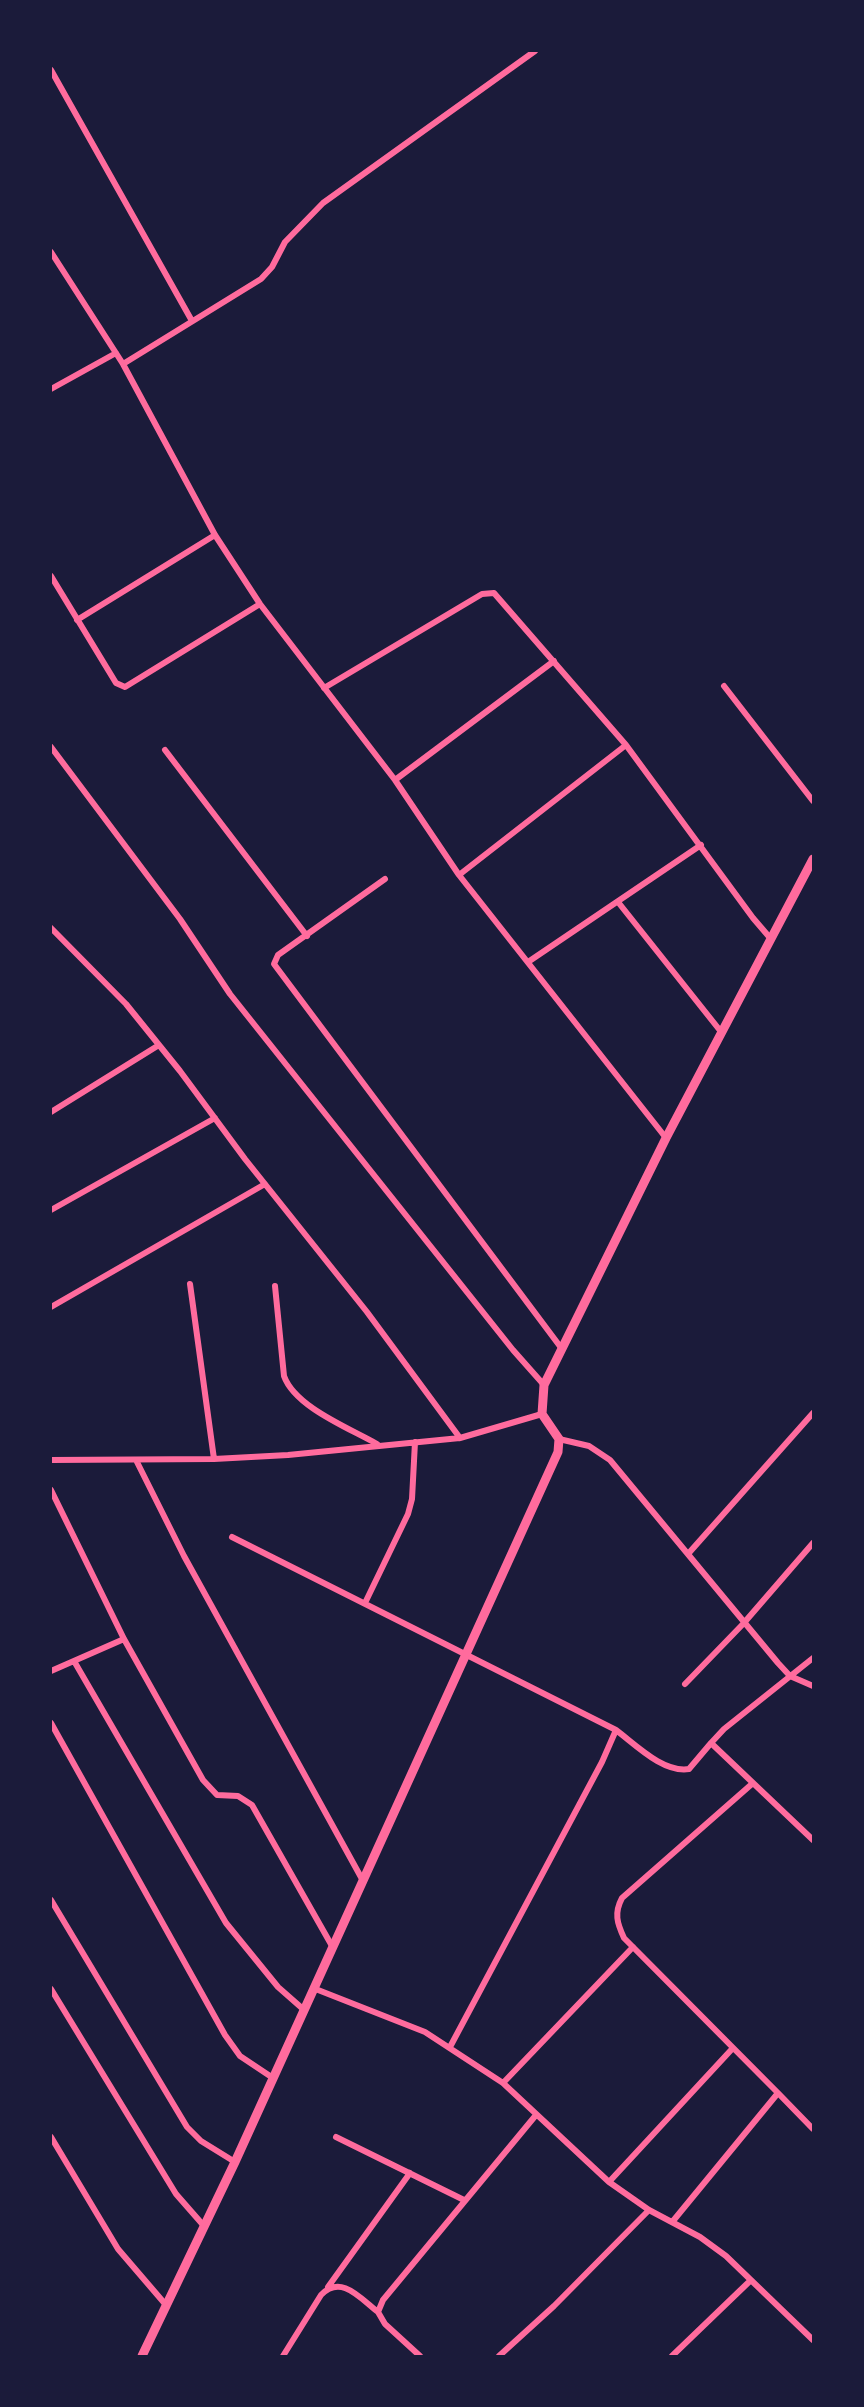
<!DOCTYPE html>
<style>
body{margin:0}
#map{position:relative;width:864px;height:2407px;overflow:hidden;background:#1b1b3a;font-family:"Sofia Sans Condensed",sans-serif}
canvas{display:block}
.frame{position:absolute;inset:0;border:52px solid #1b1b3a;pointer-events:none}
</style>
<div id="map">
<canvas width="864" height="2407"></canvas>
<div class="frame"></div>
</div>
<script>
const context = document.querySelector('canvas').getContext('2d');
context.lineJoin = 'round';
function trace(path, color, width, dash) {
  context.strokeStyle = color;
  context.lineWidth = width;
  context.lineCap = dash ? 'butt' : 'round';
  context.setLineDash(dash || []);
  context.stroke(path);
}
const minor = new Path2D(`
 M 51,70 L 192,321
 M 51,252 L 123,364 L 215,535 L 260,604 L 395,780 L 459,875 L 666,1138
 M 123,364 L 261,279 L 272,267 L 285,242 L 323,203 L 535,51
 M 51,389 L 116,353
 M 51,576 L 116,683 L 125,687 L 260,604
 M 77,620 L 215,535
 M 724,686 L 813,801
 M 324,688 L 482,594 L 494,593 L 626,745 L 753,918 L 771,939
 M 51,747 L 180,919 L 230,994 L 513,1350 L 544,1385
 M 165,750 L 307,936
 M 395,780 L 554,661
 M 459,875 L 626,745
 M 385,879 L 278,955 L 274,964 L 562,1349
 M 618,902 L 722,1033
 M 51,928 L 126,1004 L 180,1071 L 245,1159 L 367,1312 L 460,1438
 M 528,962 L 701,845
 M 51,1112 L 159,1045
 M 51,1210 L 215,1118
 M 190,1284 L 214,1459
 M 275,1286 L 284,1376 C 295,1407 349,1428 377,1444
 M 51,1307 L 265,1184
 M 559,1439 L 589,1446 L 610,1460 L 778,1663 L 790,1676 L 813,1686
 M 51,1460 L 214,1459 L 288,1455 L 460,1438 L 542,1414
 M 136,1460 L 184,1556 L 362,1879
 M 51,1490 L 124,1639 L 203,1780 L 217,1795 L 238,1796 L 252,1805 L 332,1946
 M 232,1537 L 616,1730 C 636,1745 663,1773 689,1769 L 711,1743 L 813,1840
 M 688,1554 L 813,1413
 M 365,1603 L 408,1514 L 412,1499 L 415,1442
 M 74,1661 L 226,1923 L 278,1987 L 303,2009
 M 51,1671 L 124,1639
 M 685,1684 L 743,1624 L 813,1543
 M 51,1723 L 225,2035 L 240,2056 L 273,2078
 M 711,1743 L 724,1729 L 813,1658
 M 753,1783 L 622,1898 C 614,1913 617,1923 624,1938 L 778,2093
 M 51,1900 L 187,2127 L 201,2141 L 235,2162
 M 313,1988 L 425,2032 L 503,2083 L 609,2182 L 649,2210 L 700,2237 L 726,2256 L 813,2340
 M 51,1989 L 176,2194 L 204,2226
 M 450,2047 L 602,1762 L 616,1730
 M 503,2083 L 633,1947
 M 51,2137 L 118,2249 L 166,2305
 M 336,2137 L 464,2200
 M 609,2182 L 732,2049
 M 673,2221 L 778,2093 L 813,2129
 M 328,2287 L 410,2173
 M 283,2356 L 321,2295 C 341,2274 360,2298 378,2312
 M 420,2356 L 385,2324 L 378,2312 L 383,2300 L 536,2115
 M 499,2356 L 554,2306 L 649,2210
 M 672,2356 L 751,2280`);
const tertiary = new Path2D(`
 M 142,2356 L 235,2162 L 558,1452 L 559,1439 L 542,1414 L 544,1385 L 666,1138 L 813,859`);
trace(minor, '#ff6b9d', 6);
trace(tertiary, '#ff6b9d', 9);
</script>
